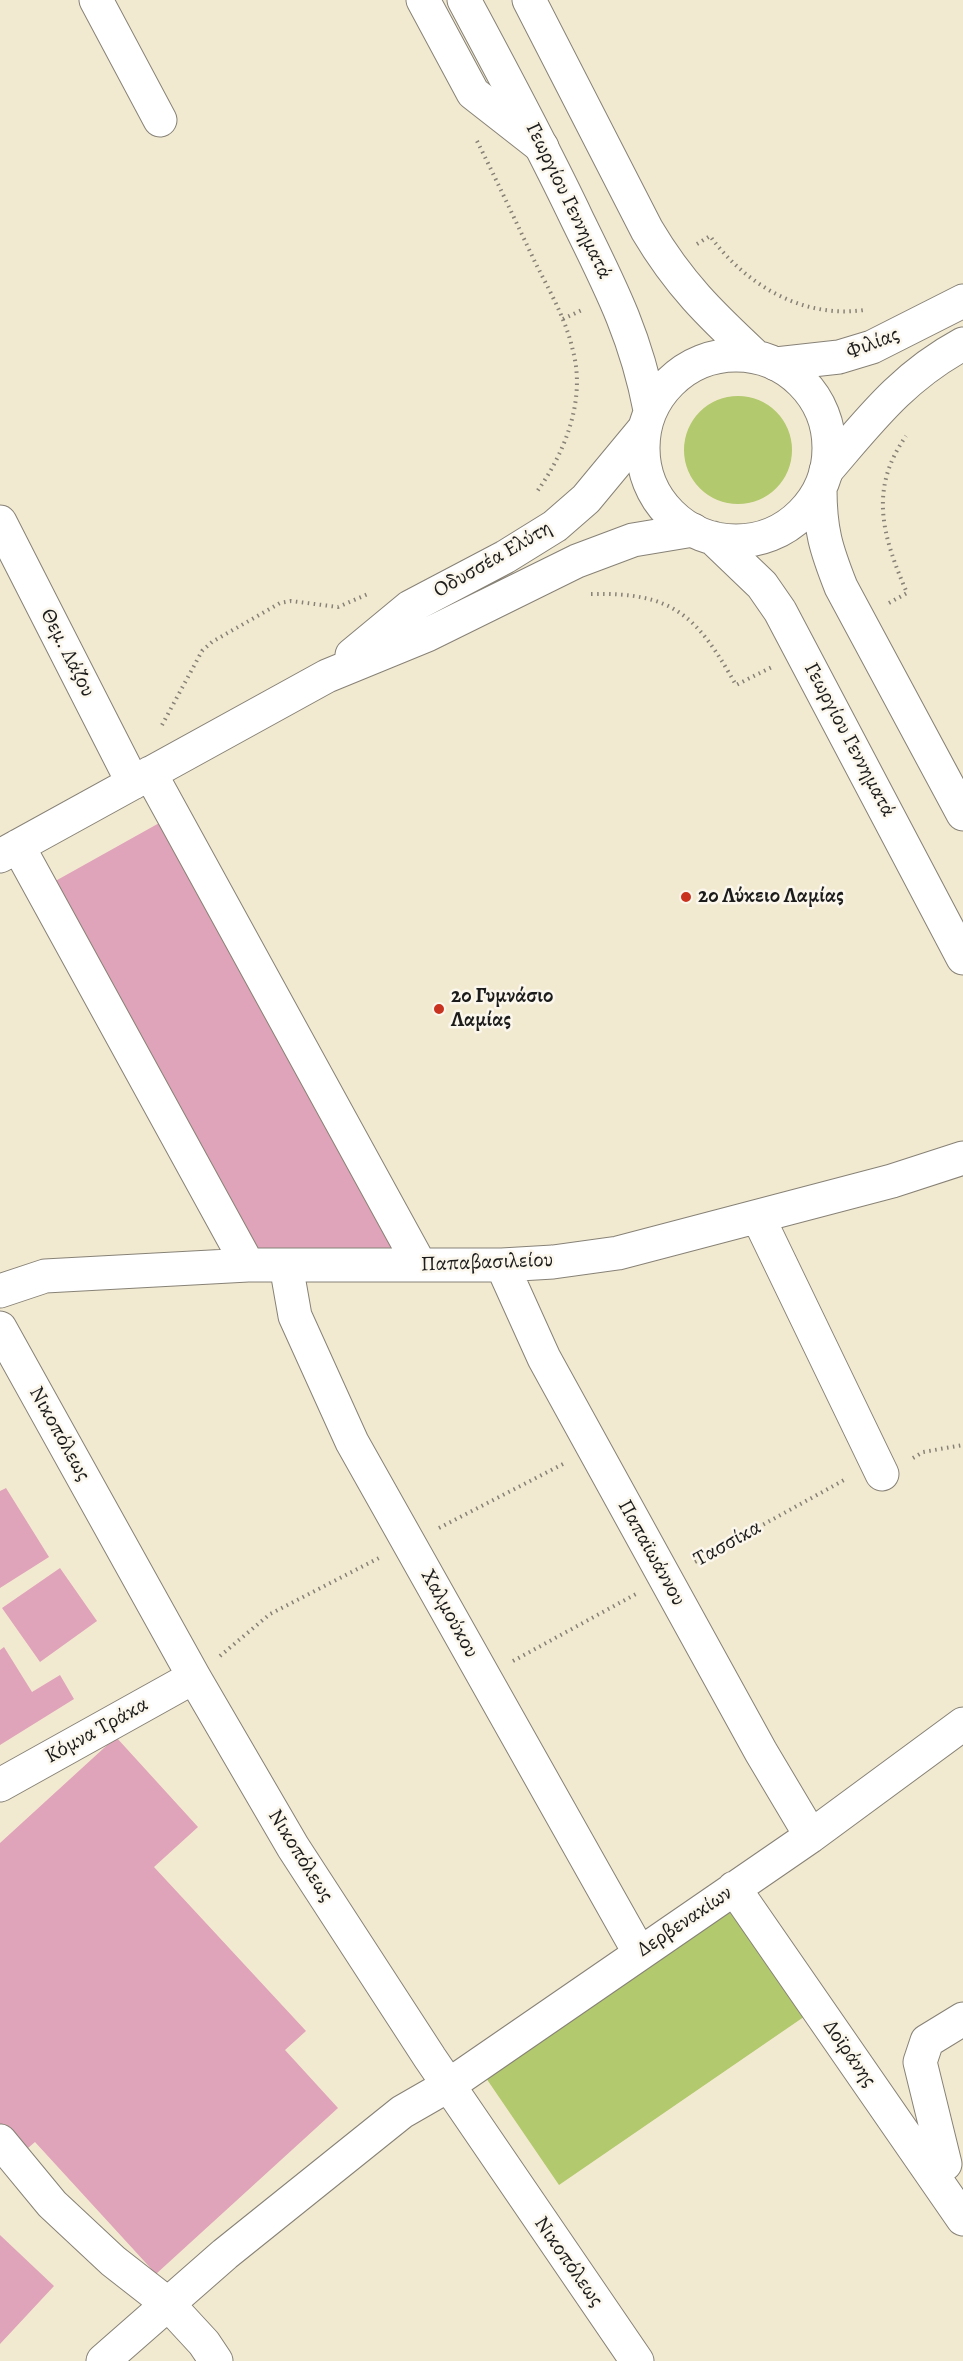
<!DOCTYPE html>
<meta charset="utf-8">
<style>
body{margin:0}
canvas{display:block;background:#f2e9d1}
</style>
<canvas width="963" height="2361"></canvas>
<script>
const context = document.querySelector('canvas').getContext('2d');
context.lineJoin = 'round';
function fillPath(path, color) {
  context.fillStyle = color;
  context.fill(path, 'evenodd');
}
function trace(path, color, width, dash) {
  context.strokeStyle = color;
  context.lineWidth = width;
  context.lineCap = dash ? 'butt' : 'round';
  context.setLineDash(dash || []);
  context.stroke(path);
}
function drawText(font, color, halo, rows, align = 'center') {
  context.font = font + ' Alegreya,serif';
  context.lineWidth = 5;
  context.setLineDash([]);
  context.textBaseline = 'middle';
  context.strokeStyle = halo;
  context.fillStyle = color;
  for (const [text, x, y, turn = 0] of rows) {
    context.save();
    context.translate(x, y);
    context.rotate((+turn || 0) * Math.PI / 180);
    context.textAlign = isNaN(turn) ? turn : align;
    if (halo) context.strokeText(text, 0, 0);
    context.fillText(text, 0, 0);
    context.restore();
  }
}
const green = new Path2D(`
 M684 450a54 54 0 1 1 108 0a54 54 0 1 1-108 0Z
 M 728,1903 L 811,2012 L 559,2185 L 486,2078 Z`);
const building = new Path2D(`
 M 161,822 L 398,1248 L 251,1249 L 50,884 Z
 M 6,1488 L 49,1557 L 0,1588 L 0,1491 Z
 M 60,1568 L 97,1621 L 40,1662 L 2,1608 Z
 M 4,1647 L 32,1692 L 60,1675 L 74,1699 L 0,1745 L 0,1650 Z
 M 116,1737 L 198,1827 L 154,1867 L 306,2031 L 285,2050 L 338,2108 L 156,2274 L 35,2142 L 21,2154 L 0,2132 L 0,1843 Z
 M 0,2235 L 54,2286 L 0,2344 Z`);
const path = new Path2D(`
 M 477,141 C 497,181 516,222 535,262 C 549,290 566,319 573,351 C 586,400 565,453 536,493
 M 697,244 L 710,236 C 745,284 802,319 864,310
 M 563,319 L 584,309
 M 591,594 C 674,592 697,616 736,685 L 772,667
 M 889,603 L 907,593 C 883,537 868,490 906,436
 M 162,725 L 202,651 L 212,642 L 280,603 L 291,601 L 338,607 L 368,594
 M 913,1458 L 923,1452 L 963,1445
 M 439,1528 L 563,1464
 M 695,1562 L 846,1479
 M 220,1656 L 270,1614 L 379,1558
 M 513,1661 L 636,1594`);
const minor = new Path2D(`
 M 96,0 L 160,120
 M 423,0 L 473,93 L 542,147
 M 776,364 L 839,357 L 872,347 L 963,301
 M 826,471 C 870,420 902,377 963,344
 M 0,522 L 133,783
 M 352,655 L 410,607 L 505,557 L 555,526 L 586,499 L 644,429
 M 150,773 L 420,1265
 M 18,846 L 248,1265
 M 0,856 L 327,676 L 427,635 L 577,561 L 633,540 L 693,530
 M 758,1217 L 882,1474
 M 286,1265 L 295,1316 L 352,1442 L 639,1952
 M 502,1265 L 544,1358 L 761,1752 L 811,1836
 M 0,1291 L 45,1276 L 248,1265 L 502,1265 L 553,1262 L 618,1253 L 892,1181 L 963,1158
 M 0,1328 L 194,1677 L 293,1847 L 430,2058 L 637,2361
 M 0,1785 L 194,1677
 M 734,1888 L 963,2219
 M 0,2141 L 52,2204 L 113,2261 L 168,2304 L 204,2343 L 216,2361
 M 945,2164 L 920,2062 L 927,2041 L 963,2019
 M 103,2361 L 225,2254 L 402,2112 L 449,2085 L 811,1836 L 963,1724`);
const major = new Path2D(`
 M 464,0 C 503,73 542,145 577,219 C 610,286 636,336 650,410
 M 529,0 L 647,230 C 679,284 710,314 755,356
 M643 448a93 93 0 1 1 186 0a93 93 0 1 1-186 0Z
 M 820,489 C 820,530 826,549 841,587 L 963,814
 M 713,538 L 762,585 L 780,611 L 963,958`);
const markers = [
 [686,897,6,"#c8321e"],
 [439,1009,6,"#c8321e"]
];
const streetNames = [
 ["Γεωργίου Γεννηματά",568,201,64],
 ["Φιλίας",873,344,-21],
 ["Οδυσσέα Ελύτη",493,560,-30],
 ["Θεμ. Λάζου",67,653,63],
 ["Γεωργίου Γεννηματά",849,740,62],
 ["Παπαβασιλείου",487,1263,-2],
 ["Νικοπόλεως",59,1434,61],
 ["Τασσίκα",728,1544,-29],
 ["Παπαϊωάννου",651,1553,61],
 ["Χαλμούκου",449,1614,61],
 ["Κόμνα Τράκα",97,1731,-29],
 ["Νικοπόλεως",300,1856,58],
 ["Δερβενακίων",685,1922,-34],
 ["Δοϊράνης",849,2054,55],
 ["Νικοπόλεως",568,2262,55]
];
const poiNames = [
 ["2ο Λύκειο Λαμίας",698,897],
 ["2ο Γυμνάσιο",451,997],
 ["Λαμίας",451,1021]
];
fillPath(green, '#b2c96d');
fillPath(building, '#e0a4ba');
trace(minor, '#878276', 35);
trace(major, '#878276', 35);
trace(path, '#878276', 4, [1.5, 4.5]);
trace(minor, '#fff', 33);
trace(major, '#fff', 33);
for (const [x, y, r, color] of markers) {
  const dot = new Path2D();
  dot.arc(x, y, r, 0, 2 * Math.PI);
  context.fillStyle = color;
  context.fill(dot);
  trace(dot, '#fbf7ec', 2);
}
drawText('21px', '#1c1c1c', '#fbf7ec', streetNames);
drawText('bold 21px', '#1c1c1c', '#fbf7ec', poiNames, 'left');
</script>
